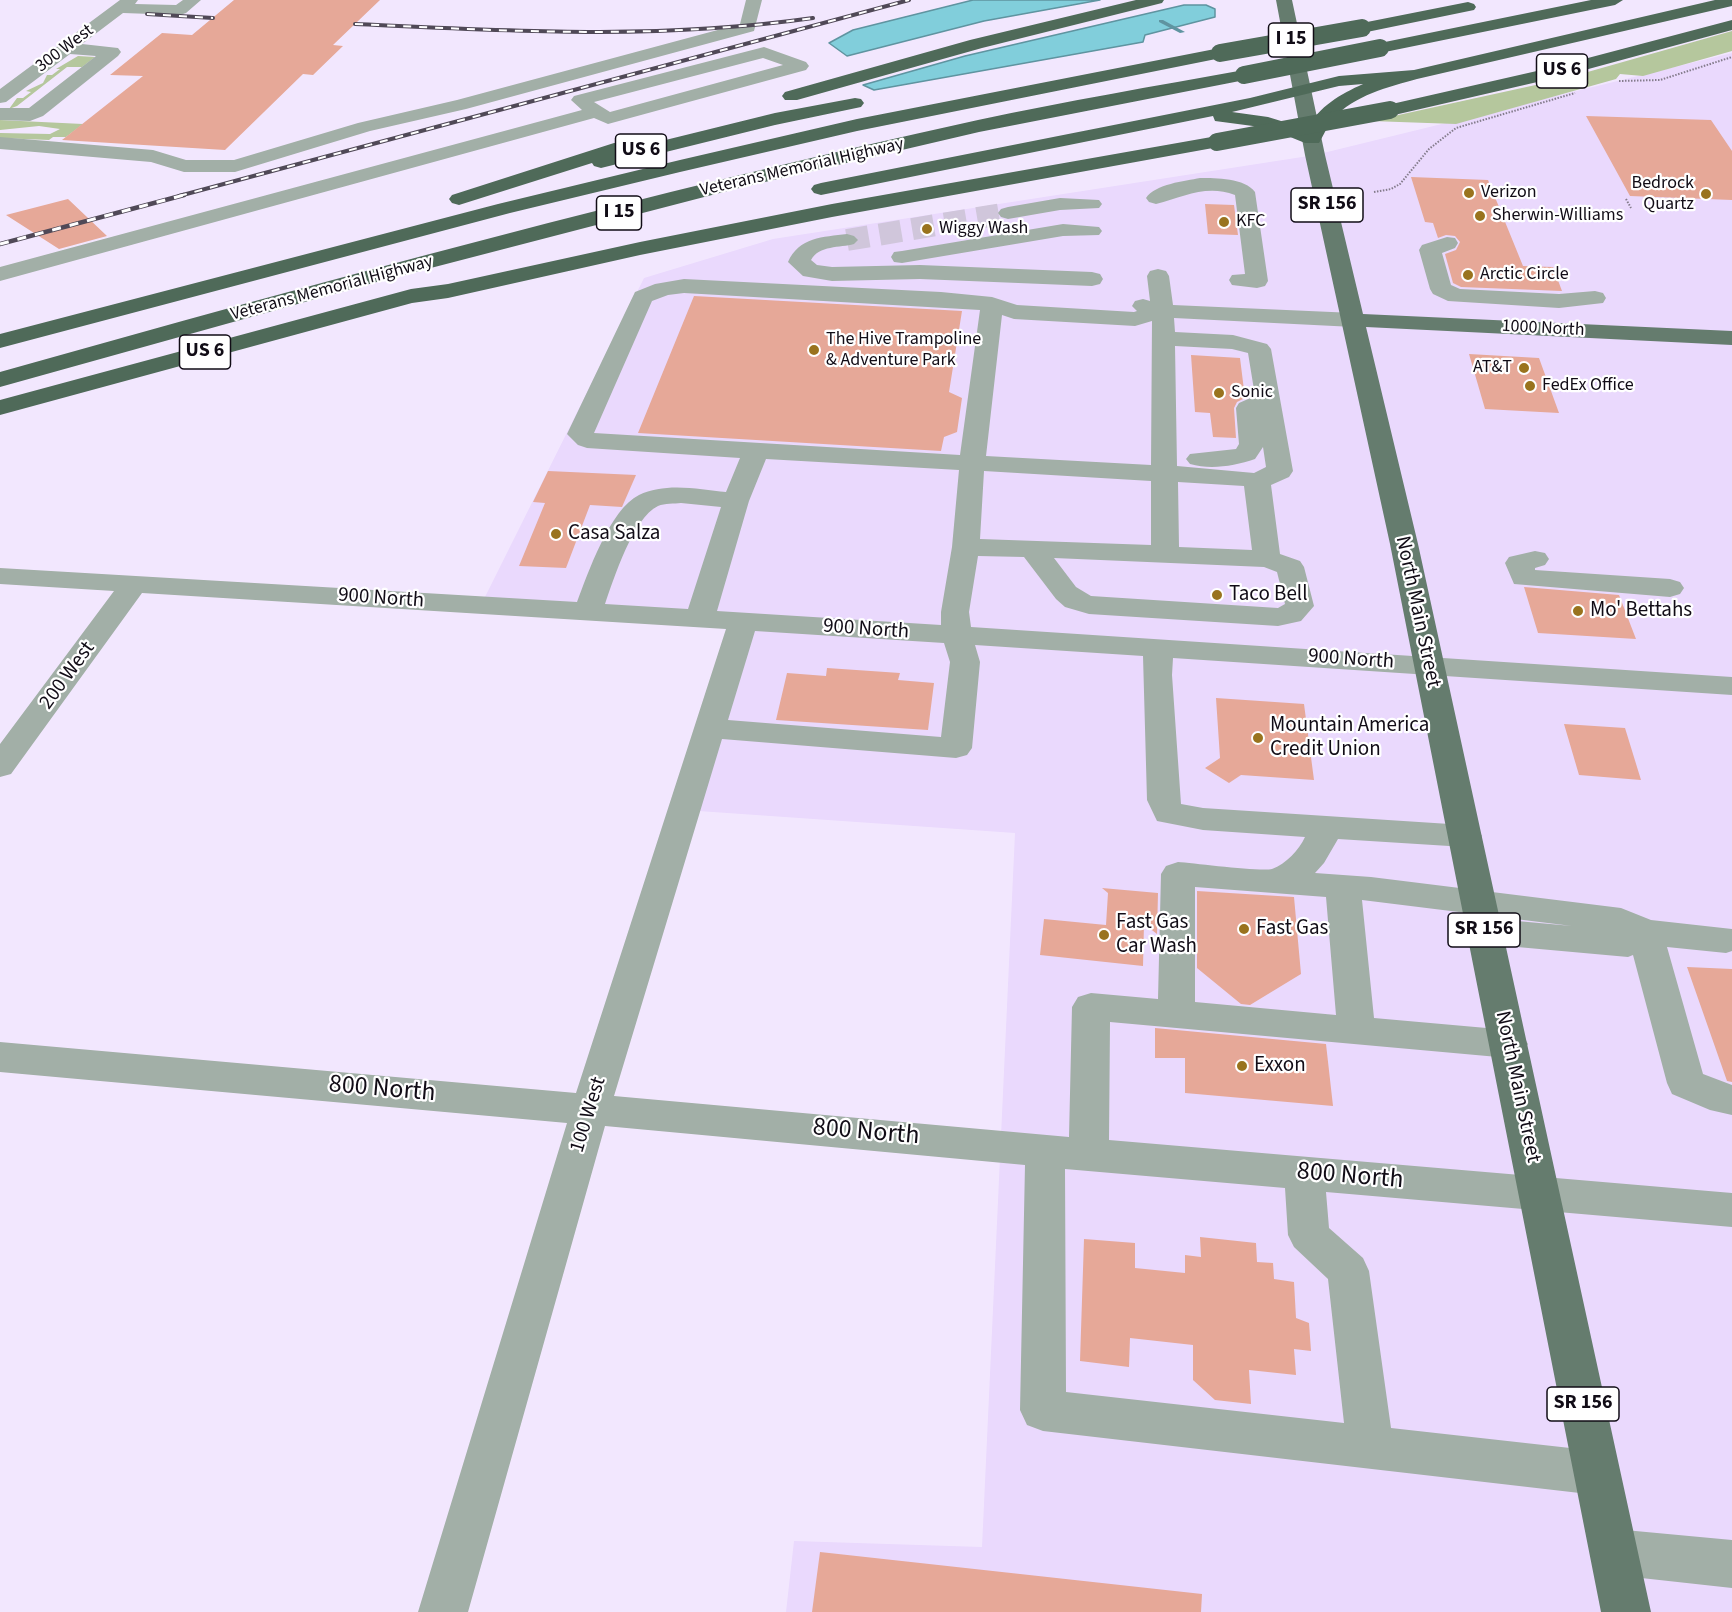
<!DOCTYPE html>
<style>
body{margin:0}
canvas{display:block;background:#f2e7fe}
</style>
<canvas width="1732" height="1612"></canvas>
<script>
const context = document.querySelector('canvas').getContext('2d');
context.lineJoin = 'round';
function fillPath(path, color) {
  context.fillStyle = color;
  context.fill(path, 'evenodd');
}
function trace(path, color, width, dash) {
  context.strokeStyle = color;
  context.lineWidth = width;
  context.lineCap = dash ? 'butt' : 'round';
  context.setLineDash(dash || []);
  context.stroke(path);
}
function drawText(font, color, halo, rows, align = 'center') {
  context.font = font + ' "Source Sans 3",sans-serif';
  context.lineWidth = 4.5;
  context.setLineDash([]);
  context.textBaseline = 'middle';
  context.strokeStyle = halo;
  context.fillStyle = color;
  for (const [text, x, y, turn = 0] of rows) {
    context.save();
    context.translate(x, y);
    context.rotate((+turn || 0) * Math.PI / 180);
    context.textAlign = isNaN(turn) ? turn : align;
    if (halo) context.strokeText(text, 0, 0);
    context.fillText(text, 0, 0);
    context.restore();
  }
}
const built = new Path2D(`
 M 1732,53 L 1732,1612 L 786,1612 L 794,1541 L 982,1547 L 1015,833 L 684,810 L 742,621 L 481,605 L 644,278 L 773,239 L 1315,155 Z`);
const green = new Path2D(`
 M 1732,31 L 1732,51 L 1643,76 L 1620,74 L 1616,79 L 1456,124 L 1371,121 L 1563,79 Z
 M 78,56 L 95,57 L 82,67 L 67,67 L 17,106 L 9,109 L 17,98 L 23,98 L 31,92 L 26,91 L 43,83 L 47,75 L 52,75 L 60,69 L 56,69 Z
 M 0,120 L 83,124 L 66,137 L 53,137 L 49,140 L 0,138 L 0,133 L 50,134 L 60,129 L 39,126 L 0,130 Z`);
const water = new Path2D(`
 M 973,0 L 1100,0 L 984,21 L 847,56 L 829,43 L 853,30 Z
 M 1184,5 L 1206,5 L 1215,9 L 1215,17 L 1145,35 L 1143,42 L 874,90 L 863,85 L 965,56 Z`);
const stream = new Path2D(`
 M 1159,20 L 1163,20 L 1185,32 L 1180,33 L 1159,22 Z`);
const building = new Path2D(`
 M 234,0 L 380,0 L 333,45 L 343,46 L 313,75 L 303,74 L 225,150 L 62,140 L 143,76 L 110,75 L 162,33 L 192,35 Z
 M 1586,116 L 1711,120 L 1732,151 L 1732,200 L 1630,196 Z
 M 1411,177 L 1488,180 L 1523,266 L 1553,267 L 1562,291 L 1461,287 L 1453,283 L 1445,254 L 1456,250 L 1460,242 L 1455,236 L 1446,235 L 1438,238 L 1433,223 L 1425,222 Z
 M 68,199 L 107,236 L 59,249 L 6,215 Z
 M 1205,204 L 1234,205 L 1238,235 L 1208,234 Z
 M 694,296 L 962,311 L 949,392 L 962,398 L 957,432 L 944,437 L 941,451 L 638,433 Z
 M 1469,354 L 1539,358 L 1559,413 L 1485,409 Z
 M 1191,355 L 1240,358 L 1245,398 L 1237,402 L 1234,408 L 1236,438 L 1213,437 L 1210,413 L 1195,412 Z
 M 548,471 L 636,475 L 622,507 L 590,505 L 566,568 L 519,566 L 545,503 L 533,502 Z
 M 1524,587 L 1619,595 L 1636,639 L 1538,633 Z
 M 827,668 L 900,673 L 898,680 L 934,683 L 928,730 L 776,720 L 787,673 L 826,676 Z
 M 1216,698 L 1304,704 L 1314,780 L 1241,775 L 1229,783 L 1205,768 L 1220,758 Z
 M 1564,724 L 1625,728 L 1641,780 L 1579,775 Z
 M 1102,888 L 1158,893 L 1157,934 L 1144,924 L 1143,966 L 1040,955 L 1044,919 L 1106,925 L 1108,893 Z
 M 1197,891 L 1294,897 L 1301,974 L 1250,1005 L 1241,1004 L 1197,968 Z
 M 1687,967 L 1732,969 L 1732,1082 L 1727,1081 Z
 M 1155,1028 L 1326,1044 L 1333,1106 L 1185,1093 L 1185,1058 L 1155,1058 Z
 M 1200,1237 L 1256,1243 L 1257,1262 L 1273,1263 L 1274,1279 L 1294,1282 L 1296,1318 L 1309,1323 L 1311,1351 L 1294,1349 L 1296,1375 L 1249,1370 L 1251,1404 L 1215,1400 L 1193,1380 L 1193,1345 L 1130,1338 L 1129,1367 L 1080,1361 L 1084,1239 L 1135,1243 L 1135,1268 L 1185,1273 L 1185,1255 L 1201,1257 Z
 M 820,1552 L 1202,1594 L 1201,1612 L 812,1612 Z`);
const minorTunnel = new Path2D(`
 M 847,240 L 1008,213`);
const path = new Path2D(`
 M 1619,81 L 1660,80 L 1732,57
 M 1374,192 L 1391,189 L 1400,184 L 1429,149 L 1456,128 L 1575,93
 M 1626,199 L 1631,208`);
const minor = new Path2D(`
 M 120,0 L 138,0 L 135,4 L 176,5 L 183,0 L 201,0 L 186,13 L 180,15 L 123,13 L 82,44 L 118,48 L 121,52 L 118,56 L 43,116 L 30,121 L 0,120 L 0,108 L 29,108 L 96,56 L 70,54 L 6,102 L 0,103 L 0,89 Z
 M 746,0 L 762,0 L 754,31 L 466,109 L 370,131 L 235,172 L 184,172 L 151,162 L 0,149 L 0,137 L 153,150 L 186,160 L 234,160 L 358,123 L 457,100 L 740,24 Z
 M 764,47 L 806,62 L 809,66 L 806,70 L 608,124 L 594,118 L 0,281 L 0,267 L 582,110 L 571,100 L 574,96 ZM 763,58 L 783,65 L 610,112 L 594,102 Z
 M 1200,178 C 1216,178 1245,178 1255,192 L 1268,281 L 1265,286 L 1257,288 L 1232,285 L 1229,280 L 1232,275 L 1245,274 L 1235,195 C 1206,184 1184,197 1156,204 L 1149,202 L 1146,198 C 1155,184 1185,181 1200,178 Z
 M 1060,198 L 1099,200 L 1102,204 L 1099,208 L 1060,210 L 1008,219 L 1001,217 L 998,213 L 1001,209 L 1008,207 Z
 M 1063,224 L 1099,227 L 1102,231 L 1099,235 L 1063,236 L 902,263 L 894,262 L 891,257 L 894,252 L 902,251 Z
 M 847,234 L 854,236 L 858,240 L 854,244 C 840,248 819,245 811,260 L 817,265 L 832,267 L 920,265 L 1092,272 L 1100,274 L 1103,279 L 1100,284 L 1092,286 L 920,279 L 832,281 L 803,276 L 788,262 C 799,237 823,237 847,234 Z
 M 1447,237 L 1455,238 L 1458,243 L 1455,248 L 1442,253 L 1451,285 L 1460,289 L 1559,294 L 1595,291 L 1603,293 L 1606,298 L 1603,303 L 1559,308 L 1448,301 L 1433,294 L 1430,289 L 1419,250 L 1422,245 Z
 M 1158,269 L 1166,271 L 1169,276 L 1173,305 L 1354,313 L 1362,315 L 1365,320 L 1362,325 L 1354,327 L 1174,318 L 1175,332 L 1233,335 L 1267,344 L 1271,349 L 1293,471 L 1289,477 L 1271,485 L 1280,554 L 1300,561 L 1304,567 L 1314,606 L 1301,621 L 1278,626 L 1089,614 L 1065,607 L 1056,599 L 1024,557 L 978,556 L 969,612 L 971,627 L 1732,677 L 1732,695 L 1173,658 L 1172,675 L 1181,804 L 1203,808 L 1465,825 L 1477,828 L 1482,836 L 1477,844 L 1465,847 L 1338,839 L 1324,863 L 1315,873 L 1371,877 L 1621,908 L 1651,920 L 1732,929 L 1732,951 L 1726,953 L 1667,947 L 1703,1074 L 1732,1085 L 1732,1115 L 1710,1110 L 1672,1094 L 1667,1083 L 1633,955 L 1628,957 L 1484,944 L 1471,940 L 1466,931 L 1471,922 L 1484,918 L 1572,926 L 1362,900 L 1374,1018 L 1509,1030 L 1522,1034 L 1528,1044 L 1522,1054 L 1509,1058 L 1110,1022 L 1109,1140 L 1732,1193 L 1732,1227 L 1326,1192 L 1329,1228 L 1363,1258 L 1369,1271 L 1391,1428 L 1597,1451 L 1614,1458 L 1620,1473 L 1614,1488 L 1597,1495 L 1043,1431 L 1027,1425 L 1020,1410 L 1025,1165 L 605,1126 L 468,1612 L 418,1612 L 567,1123 L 0,1072 L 0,1042 L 576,1093 L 726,629 L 142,593 L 11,774 L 0,777 L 0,744 L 114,591 L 0,584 L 0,568 L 577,602 C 588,573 610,509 639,495 C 665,482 699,489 726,492 L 740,458 L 587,448 L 578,445 L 567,434 L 635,292 L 655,284 L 684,279 L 941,292 L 992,297 L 1017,305 L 1134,312 L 1137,311 L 1132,306 L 1135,301 L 1143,299 L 1150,301 L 1147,276 L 1150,271 ZM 684,293 L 980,310 L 960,455 L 594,433 L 652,301 L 668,295 ZM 1002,315 L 1014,319 L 1135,326 L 1152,321 L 1151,465 L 986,456 ZM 1175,346 L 1232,349 L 1248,353 L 1255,396 L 1239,403 L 1236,408 L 1239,444 L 1236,449 L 1190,454 L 1186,459 L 1190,464 C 1211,470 1234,466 1255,459 L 1263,447 L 1266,467 L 1254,473 L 1177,466 ZM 766,459 L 959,470 L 952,547 L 941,612 L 941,625 L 717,611 L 749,501 ZM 984,471 L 1151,481 L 1151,545 L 980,539 ZM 1178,482 L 1244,486 L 1252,550 L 1179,547 ZM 681,503 L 721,507 L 688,609 L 605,604 C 614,578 633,518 658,506 C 665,503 674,504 681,503 ZM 1054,558 L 1264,567 L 1277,572 L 1285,604 L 1278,608 L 1091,596 L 1076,587 ZM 755,631 L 944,643 L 950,662 L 941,737 L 728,720 ZM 975,645 L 1143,656 L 1147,800 L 1157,821 L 1203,830 L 1305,837 C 1299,850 1286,864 1272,869 C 1261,872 1194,863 1178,862 L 1166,866 L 1161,874 L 1158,999 L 1091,993 L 1078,997 L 1072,1007 L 1069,1137 L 614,1096 L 722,739 L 956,758 L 967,755 L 972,748 L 980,662 ZM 1195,887 L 1326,897 L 1336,1015 L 1195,1002 ZM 1065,1169 L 1285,1188 L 1288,1235 L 1294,1247 L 1328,1279 L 1344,1423 L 1066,1392 Z
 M 1535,551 L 1545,553 L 1549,559 L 1545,565 L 1535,568 L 1535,570 L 1670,579 L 1680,582 L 1684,588 L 1680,594 L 1670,597 L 1514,584 L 1505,563 L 1509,557 Z
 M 1614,1529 L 1732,1540 L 1732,1588 L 1614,1575 L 1597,1569 L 1590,1552 L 1597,1535 Z`);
const major = new Path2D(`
 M 1276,0 L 1292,0 L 1325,155 L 1363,314 L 1732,331 L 1732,345 L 1366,327 L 1418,544 L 1651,1612 L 1601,1612 L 1390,544 L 1305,155 Z`);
const highway = new Path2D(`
 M 1136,0 L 1164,0 L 1162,3 L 982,48 L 797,100 L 785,100 L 782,96 L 785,92 L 970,40 Z
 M 1591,0 L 1623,0 L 1615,5 L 1380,53 L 1374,52 L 1371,48 L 1374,44 L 1380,43 Z
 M 1715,0 L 1732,0 L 1732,6 L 1417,79 C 1389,87 1354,95 1333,119 C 1327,126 1324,135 1319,143 L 1305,143 L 1268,128 L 1215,121 L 1213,116 L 821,195 L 814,193 L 811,189 L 814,185 L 821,183 L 1250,98 L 1339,76 L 1414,70 ZM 1363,84 C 1341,94 1319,106 1307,129 L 1268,117 L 1232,112 L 1339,86 Z
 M 1468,2 L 1474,4 L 1476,7 L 1474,10 L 1362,33 L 1354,28 L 1362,23 Z
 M 1732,20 L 1732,30 L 1559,77 L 1390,116 L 1383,114 L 1381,110 L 1383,106 L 1550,68 Z
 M 1220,48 L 1226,49 L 1229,53 L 1226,57 L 857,131 L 680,172 L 510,213 L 0,348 L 0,334 L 498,204 L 680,160 L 857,119 Z
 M 1244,70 L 1250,71 L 1253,75 L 1250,79 L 979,132 L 735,189 L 373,283 L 0,387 L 0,372 C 324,281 649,192 978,120 C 1067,101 1155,86 1244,70 Z
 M 855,98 L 861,99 L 864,103 L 861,107 L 775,125 L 601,168 L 594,166 L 592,163 L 459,205 L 452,203 L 449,199 L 452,195 L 614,143 L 628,143 L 631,147 L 629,149 L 775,113 Z
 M 1217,136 L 1224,138 L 1227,142 L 1224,146 L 832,217 L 640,255 L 448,298 L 412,303 L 0,415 L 0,400 L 411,289 L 448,284 L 640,242 L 832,204 Z`);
const railFar1 = new Path2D(`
 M 147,14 L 213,18
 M 355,24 C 510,31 658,40 813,18
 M 179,196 L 909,0`);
const rail = new Path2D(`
 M 0,244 L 184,195`);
const highwayBridge = new Path2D(`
 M 1220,53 L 1362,28
 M 1244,75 L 1380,48
 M 1217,142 L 1390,110`);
const markers = [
 [1469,193,6,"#99731e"],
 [1706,194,6,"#99731e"],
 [1480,216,6,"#99731e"],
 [1224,222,6,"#99731e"],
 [927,229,6,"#99731e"],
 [1468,275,6,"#99731e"],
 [814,350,6,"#99731e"],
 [1524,368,6,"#99731e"],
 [1530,386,6,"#99731e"],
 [1219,393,6,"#99731e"],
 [556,534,6,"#99731e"],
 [1217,595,6,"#99731e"],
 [1578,611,6,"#99731e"],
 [1258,738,6,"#99731e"],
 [1244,929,6,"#99731e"],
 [1104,935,6,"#99731e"],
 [1242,1066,6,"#99731e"]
];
const farStreetnames = [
 ["300 West",65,49,-37],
 ["Veterans Memorial Highway",802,168,-13],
 ["Veterans Memorial Highway",332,289,-15],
 ["1000 North",1543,329,3]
];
const farPoinames = [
 ["Bedrock",1694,184,"right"],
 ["Quartz",1694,205,"right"],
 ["Verizon",1481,193],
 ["Sherwin-Williams",1492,216],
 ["KFC",1236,222],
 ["Wiggy Wash",939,229],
 ["Arctic Circle",1480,275],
 ["The Hive Trampoline",826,340],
 ["& Adventure Park",826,361],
 ["AT&T",1512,368,"right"],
 ["FedEx Office",1542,386],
 ["Sonic",1231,393]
];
const shields = [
 [1291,40,45],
 [1562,71,51],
 [641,151,51],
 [1327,205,72],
 [619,213,45],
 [205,352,51],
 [1484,930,72],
 [1583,1404,72]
];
const shieldNames = [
 ["I 15",1291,40],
 ["US 6",1562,71],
 ["US 6",641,151],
 ["SR 156",1327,205],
 ["I 15",619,213],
 ["US 6",205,352],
 ["SR 156",1484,930],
 ["SR 156",1583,1404]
];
const poiNames = [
 ["Casa Salza",568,534],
 ["Taco Bell",1229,595],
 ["Mo' Bettahs",1590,611],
 ["Mountain America",1270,726],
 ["Credit Union",1270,750],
 ["Fast Gas",1116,923],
 ["Car Wash",1116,947],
 ["Fast Gas",1256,929],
 ["Exxon",1254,1066]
];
const streetNames = [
 ["900 North",381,599,4],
 ["North Main Street",1417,612,78],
 ["900 North",866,630,4],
 ["900 North",1351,660,4],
 ["200 West",68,676,-54],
 ["North Main Street",1517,1087,78],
 ["100 West",589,1115,-73]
];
const nearStreetnames = [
 ["800 North",382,1090,5],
 ["800 North",866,1133,5],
 ["800 North",1350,1177,5]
];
fillPath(built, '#ead9fd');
fillPath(green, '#b5c79d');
fillPath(water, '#81cedb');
trace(water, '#5f94a0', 1.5);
fillPath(stream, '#5f94a0');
fillPath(building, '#e6a898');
trace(minorTunnel, '#d0c6db', 22, [22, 11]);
trace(path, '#847c8c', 2, [1.5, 1.5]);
fillPath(minor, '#a2afa7');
fillPath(major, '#657c6e');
fillPath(highway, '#4f6a59');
trace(railFar1, '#504957', 4);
trace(rail, '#504957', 4.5);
trace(railFar1, '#fff', 2, [8]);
trace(rail, '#fff', 3, [9]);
trace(highwayBridge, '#4f6a59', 18);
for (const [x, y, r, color] of markers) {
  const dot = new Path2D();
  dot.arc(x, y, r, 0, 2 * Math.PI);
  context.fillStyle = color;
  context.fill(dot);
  trace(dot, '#fff', 2);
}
drawText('18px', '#110c16', '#fff', farStreetnames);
drawText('18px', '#110c16', '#fff', farPoinames, 'left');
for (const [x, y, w] of shields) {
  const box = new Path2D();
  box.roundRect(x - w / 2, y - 17, w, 34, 4.5);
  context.fillStyle = '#fff';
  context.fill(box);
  trace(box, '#110c16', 1.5);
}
drawText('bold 20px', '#110c16', null, shieldNames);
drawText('21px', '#110c16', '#fff', poiNames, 'left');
drawText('21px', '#110c16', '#fff', streetNames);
drawText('26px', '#110c16', '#fff', nearStreetnames);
</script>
